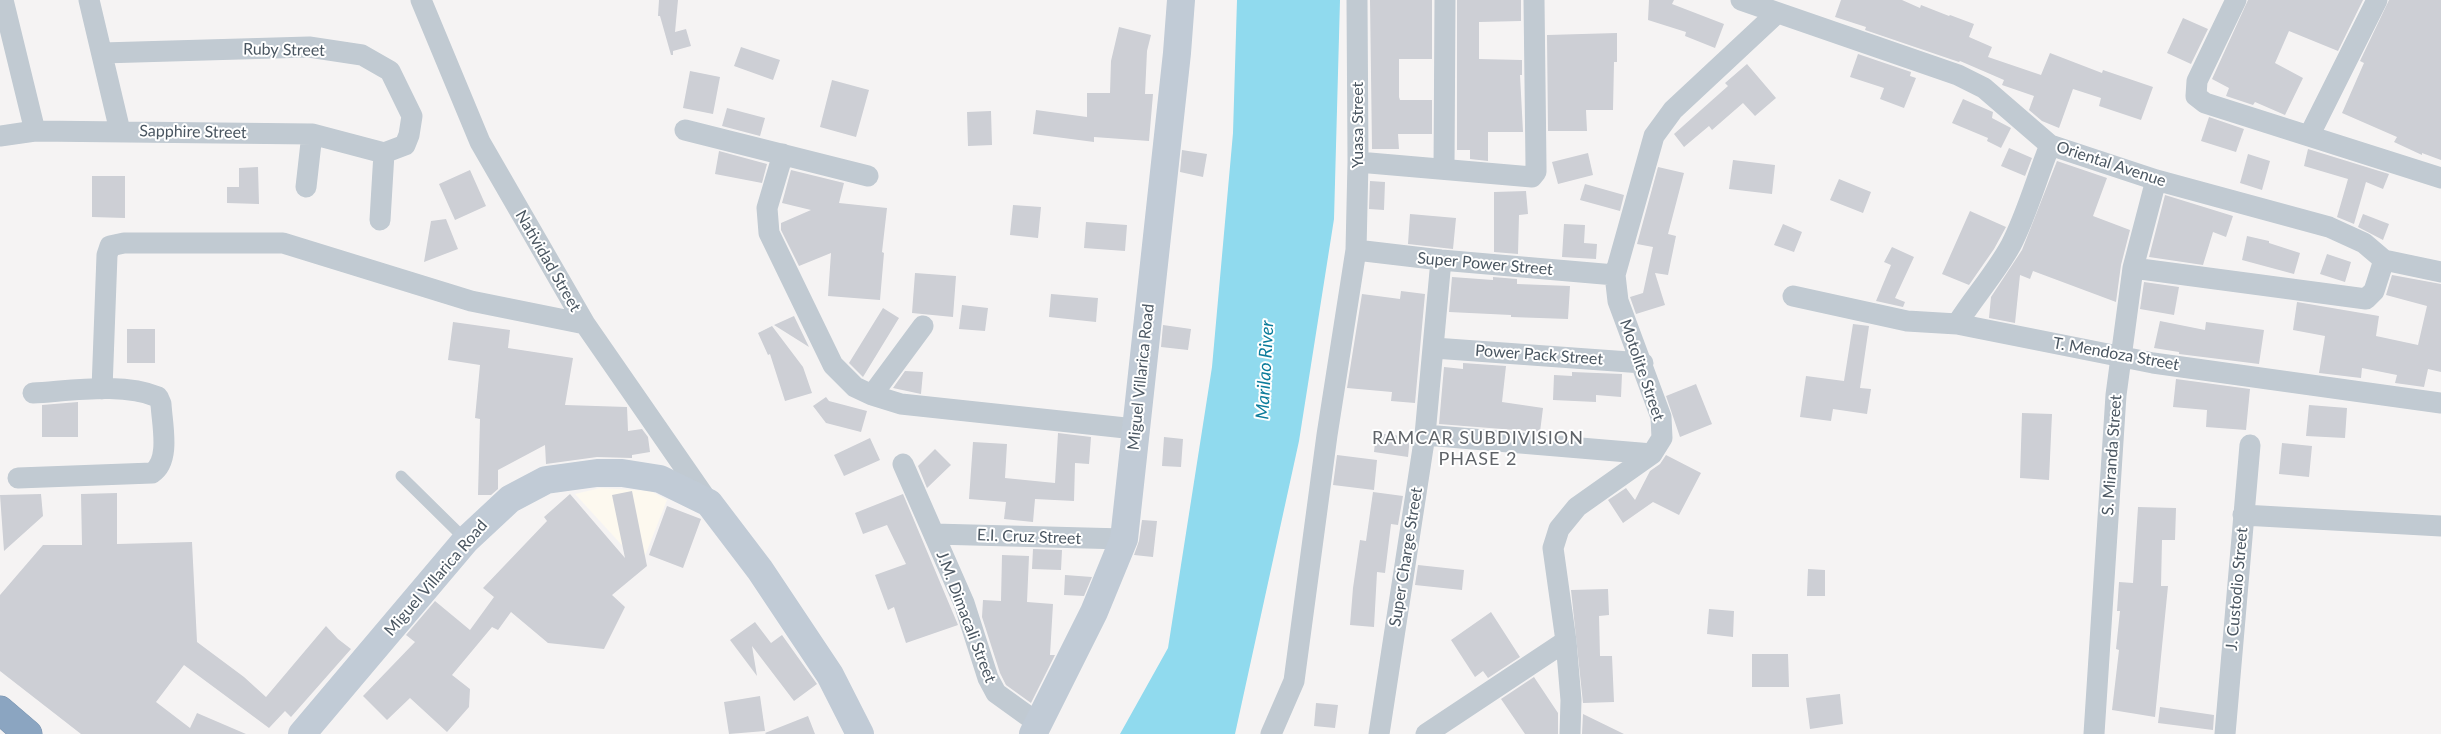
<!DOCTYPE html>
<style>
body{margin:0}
canvas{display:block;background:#f5f3f3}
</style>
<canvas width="2441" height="734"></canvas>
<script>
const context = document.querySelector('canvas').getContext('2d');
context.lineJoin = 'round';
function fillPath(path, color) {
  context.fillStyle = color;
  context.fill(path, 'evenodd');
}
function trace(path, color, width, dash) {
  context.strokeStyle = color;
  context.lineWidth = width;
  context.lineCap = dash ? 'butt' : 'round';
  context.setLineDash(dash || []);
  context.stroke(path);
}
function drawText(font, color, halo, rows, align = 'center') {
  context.font = font + ' Lato,sans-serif';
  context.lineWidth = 4;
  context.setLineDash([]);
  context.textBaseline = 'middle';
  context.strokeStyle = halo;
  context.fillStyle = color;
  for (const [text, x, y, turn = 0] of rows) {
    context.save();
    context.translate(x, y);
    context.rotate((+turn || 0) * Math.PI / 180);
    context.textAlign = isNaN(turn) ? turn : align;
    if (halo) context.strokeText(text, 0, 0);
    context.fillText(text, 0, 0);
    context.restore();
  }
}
const commercial = new Path2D(`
 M 600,488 L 651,491 L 667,500 L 641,566 L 575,494 Z`);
const water = new Path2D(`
 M 1237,0 L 1340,0 L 1334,219 L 1299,441 L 1235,734 L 1120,734 L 1168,648 L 1212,367 L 1233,133 Z`);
const building = new Path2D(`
 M 659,0 L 678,0 L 675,32 L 686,29 L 691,46 L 673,51 L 673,55 L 671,55 L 660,16 L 658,16 Z
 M 1370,0 L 1432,0 L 1432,59 L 1399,59 L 1399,97 L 1400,100 L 1432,100 L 1432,134 L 1398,134 L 1399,149 L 1372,149 Z
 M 1457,0 L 1521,0 L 1521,21 L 1479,22 L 1479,59 L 1522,60 L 1522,75 L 1520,75 L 1523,132 L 1488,132 L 1488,161 L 1470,159 L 1470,150 L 1457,150 Z
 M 1649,0 L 1674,0 L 1672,4 L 1724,24 L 1715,48 L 1685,36 L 1686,32 L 1648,20 Z
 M 1841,0 L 1902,0 L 1920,8 L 1921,5 L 1949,16 L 1950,15 L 1974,24 L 1969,37 L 1992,47 L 1988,57 L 2041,75 L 2050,53 L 2102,73 L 2103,70 L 2153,87 L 2141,120 L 2099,106 L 2101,98 L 2073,89 L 2059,128 L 2042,121 L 2029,110 L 2034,96 L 2002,85 L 2004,80 L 1960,61 L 1959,62 L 1865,30 L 1866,27 L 1835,17 Z
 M 2248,0 L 2363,0 L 2338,51 L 2289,31 L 2275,63 L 2303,78 L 2285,115 L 2255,102 L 2253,105 L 2226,96 L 2229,88 L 2212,79 Z
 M 2389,0 L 2441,0 L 2441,160 L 2422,153 L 2422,155 L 2394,142 L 2397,137 L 2342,113 L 2364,63 L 2360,61 Z
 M 2183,18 L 2208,29 L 2191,64 L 2167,53 Z
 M 1119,27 L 1151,35 L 1147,51 L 1145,94 L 1153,94 L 1149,141 L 1094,137 L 1094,142 L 1033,134 L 1036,110 L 1087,117 L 1087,93 L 1110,93 L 1111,61 Z
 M 1617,33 L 1617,62 L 1614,62 L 1613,110 L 1586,110 L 1587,131 L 1548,131 L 1547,35 Z
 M 741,47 L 780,60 L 773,80 L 734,66 Z
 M 1858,54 L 1911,72 L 1910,76 L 1916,78 L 1904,108 L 1880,99 L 1884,88 L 1850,77 Z
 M 1747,64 L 1776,98 L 1755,116 L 1743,103 L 1712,130 L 1709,126 L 1684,147 L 1674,134 L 1728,86 L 1725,83 Z
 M 690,71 L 720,77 L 713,114 L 683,108 Z
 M 832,80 L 869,90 L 856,137 L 820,127 Z
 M 1963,99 L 1993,112 L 1992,118 L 2011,128 L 2001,148 L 1987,141 L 1988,138 L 1952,123 Z
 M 727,108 L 765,118 L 760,136 L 722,126 Z
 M 991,111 L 992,145 L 968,146 L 967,112 Z
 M 2209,117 L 2244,129 L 2236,152 L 2201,141 Z
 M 2009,148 L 2032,158 L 2025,176 L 2001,166 Z
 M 2308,149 L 2389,174 L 2383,189 L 2366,182 L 2354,224 L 2337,217 L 2348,179 L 2304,166 Z
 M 1182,150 L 1207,154 L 1203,177 L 1180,172 Z
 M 719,151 L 767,164 L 762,183 L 715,174 Z
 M 1588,153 L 1593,175 L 1558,184 L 1552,162 Z
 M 2248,154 L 2270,161 L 2262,190 L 2240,183 Z
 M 1733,160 L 1775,165 L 1772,194 L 1729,189 Z
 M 2057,161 L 2107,178 L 2093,216 L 2130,230 L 2121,265 L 2116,302 L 2033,271 L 2030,279 L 2020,275 L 2015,323 L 1989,318 L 1991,297 L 2022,250 Z
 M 258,167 L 259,204 L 227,203 L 227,187 L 239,187 L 239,168 Z
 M 1658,167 L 1684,173 L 1668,234 L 1676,236 L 1668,275 L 1655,273 L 1665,305 L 1636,314 L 1630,297 L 1643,293 L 1653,247 L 1637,244 Z
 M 470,170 L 486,206 L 455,220 L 439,184 Z
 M 791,170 L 844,183 L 839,203 L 887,208 L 882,252 L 884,253 L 880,300 L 828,296 L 831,253 L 799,266 L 781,230 L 781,223 L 811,210 L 782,203 Z
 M 92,176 L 125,176 L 125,218 L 92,217 Z
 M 1839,179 L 1871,192 L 1863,213 L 1830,200 Z
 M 1370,181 L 1385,182 L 1384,210 L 1369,209 Z
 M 1585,184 L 1624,195 L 1620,211 L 1580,200 Z
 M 1526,191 L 1528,214 L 1519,215 L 1518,254 L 1494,252 L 1494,192 Z
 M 2165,195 L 2233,216 L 2226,237 L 2213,232 L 2203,265 L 2149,257 Z
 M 1013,205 L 1041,207 L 1038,238 L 1010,235 Z
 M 1970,211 L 2006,227 L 1994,249 L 1969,285 L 1942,274 Z
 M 1410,214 L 1456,218 L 1453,249 L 1408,244 Z
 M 2363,214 L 2389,224 L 2383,240 L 2358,227 Z
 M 446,219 L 458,249 L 424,262 L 431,221 Z
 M 1086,222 L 1127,225 L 1125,251 L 1084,248 Z
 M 1564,224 L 1585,225 L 1584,243 L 1597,244 L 1596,259 L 1562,257 Z
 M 1783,224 L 1802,232 L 1794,252 L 1774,245 Z
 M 2247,236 L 2269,241 L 2269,243 L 2300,253 L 2294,274 L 2242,260 Z
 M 1892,247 L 1914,257 L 1895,298 L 1905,302 L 1903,307 L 1876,301 L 1891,265 L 1884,262 Z
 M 2327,254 L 2351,262 L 2345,282 L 2320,274 Z
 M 915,273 L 956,276 L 953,317 L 912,313 Z
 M 2392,275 L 2441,284 L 2441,372 L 2428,369 L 2424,387 L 2395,383 L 2397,375 L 2362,368 L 2361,378 L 2319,373 L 2325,336 L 2293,330 L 2297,302 L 2379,316 L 2376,336 L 2418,345 L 2427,306 L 2386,295 Z
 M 1452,277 L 1493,280 L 1493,277 L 1517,279 L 1517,284 L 1570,286 L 1568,319 L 1511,317 L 1511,315 L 1449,312 Z
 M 2144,282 L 2179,287 L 2174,315 L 2140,309 Z
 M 1401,291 L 1425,294 L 1415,403 L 1391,401 L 1392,392 L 1347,388 L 1362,294 L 1400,299 Z
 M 1051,294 L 1098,298 L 1096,322 L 1049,317 Z
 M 962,305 L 988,308 L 985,331 L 959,329 Z
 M 883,308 L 899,318 L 863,377 L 849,363 Z
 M 794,316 L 809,347 L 774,325 Z
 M 2160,321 L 2205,330 L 2206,322 L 2264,330 L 2259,364 L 2179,354 L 2179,352 L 2154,348 Z
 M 453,322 L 510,330 L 508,348 L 573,358 L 565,405 L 627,407 L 628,431 L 642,429 L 648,437 L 650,452 L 632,455 L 632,458 L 597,457 L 546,464 L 545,445 L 498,470 L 498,489 L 491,495 L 478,495 L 480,419 L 475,418 L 480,365 L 448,360 Z
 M 1853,324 L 1869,326 L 1860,388 L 1871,389 L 1867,414 L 1833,409 L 1831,421 L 1800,417 L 1806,376 L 1844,381 Z
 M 1163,325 L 1191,329 L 1188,350 L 1161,347 Z
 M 772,326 L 803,367 L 812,393 L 785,401 L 770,354 L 768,355 L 758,333 Z
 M 127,329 L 155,329 L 155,363 L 127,363 Z
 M 1463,363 L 1506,366 L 1502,402 L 1543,408 L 1540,432 L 1439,424 L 1444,367 L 1463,369 Z
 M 905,371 L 923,372 L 921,394 L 893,388 Z
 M 1572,372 L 1622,374 L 1621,397 L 1596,395 L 1596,402 L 1553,400 L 1554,375 L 1572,376 Z
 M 2176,379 L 2250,389 L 2246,430 L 2206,427 L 2207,410 L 2173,407 Z
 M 1696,384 L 1712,424 L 1680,437 L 1666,396 Z
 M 826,397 L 829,401 L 867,411 L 861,432 L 826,423 L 813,406 Z
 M 78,402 L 78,437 L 42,437 L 42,405 Z
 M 2309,405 L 2347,408 L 2345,438 L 2306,436 Z
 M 2022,413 L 2052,414 L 2049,480 L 2020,478 Z
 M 1058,433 L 1091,437 L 1089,464 L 1075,463 L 1074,501 L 1035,499 L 1033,522 L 1004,519 L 1006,502 L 969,499 L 973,442 L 1007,444 L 1005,478 L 1055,483 Z
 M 1376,433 L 1410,437 L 1408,457 L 1374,452 Z
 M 1164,437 L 1183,439 L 1181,467 L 1162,466 Z
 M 870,438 L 880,460 L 844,476 L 834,455 Z
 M 2282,443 L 2312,446 L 2309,477 L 2279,474 Z
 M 935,449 L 951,465 L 927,488 L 918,466 Z
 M 1337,455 L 1377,460 L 1374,490 L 1333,485 Z
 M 1666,455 L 1701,473 L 1679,515 L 1653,502 L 1623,523 L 1608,500 L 1626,488 L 1635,500 L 1650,471 L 1660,464 Z
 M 632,491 L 647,566 L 612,595 L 625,607 L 604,649 L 548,643 L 511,612 L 498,630 L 492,627 L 452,675 L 470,689 L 469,707 L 447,732 L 410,698 L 387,720 L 363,696 L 415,642 L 406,635 L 435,601 L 470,630 L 494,597 L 483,588 L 547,521 L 544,517 L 570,494 L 625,558 L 612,495 Z
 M 1373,492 L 1403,496 L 1398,525 L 1391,524 L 1385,573 L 1377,572 L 1374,627 L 1350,625 L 1353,588 L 1360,540 L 1366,541 Z
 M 117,493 L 117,544 L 192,542 L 197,642 L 244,677 L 266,697 L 326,626 L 338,639 L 351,649 L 291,717 L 285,711 L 269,728 L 184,665 L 156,702 L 190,728 L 197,713 L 246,734 L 81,734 L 0,671 L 0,595 L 43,545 L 82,545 L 81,494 Z
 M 41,494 L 43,516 L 4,551 L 0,495 Z
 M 903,494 L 958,625 L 906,643 L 894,607 L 888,610 L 875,575 L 906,564 L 887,525 L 863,534 L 855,513 Z
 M 667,506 L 701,519 L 683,568 L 649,555 Z
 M 2138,507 L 2176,508 L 2175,540 L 2162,540 L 2161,586 L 2168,586 L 2155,717 L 2112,710 L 2119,650 L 2116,649 L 2120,611 L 2117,611 L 2119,582 L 2133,583 Z
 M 1142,520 L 1157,521 L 1153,557 L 1134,555 L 1139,541 Z
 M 1033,549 L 1062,550 L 1061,570 L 1032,569 Z
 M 1002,555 L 1029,556 L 1027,602 L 1053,604 L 1050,655 L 1055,655 L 1031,703 L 1006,685 L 1000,673 L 982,617 L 983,600 L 1001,601 Z
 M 1418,565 L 1464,570 L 1462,590 L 1415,585 Z
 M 1808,569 L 1825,570 L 1825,596 L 1807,596 Z
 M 1065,575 L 1092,577 L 1084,596 L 1064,595 Z
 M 1608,589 L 1609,615 L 1599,616 L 1600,656 L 1612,656 L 1614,702 L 1583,703 L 1571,590 Z
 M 1709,609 L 1734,611 L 1733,637 L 1707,634 Z
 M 1491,612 L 1520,657 L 1488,678 L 1483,671 L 1475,677 L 1451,640 Z
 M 755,622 L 771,643 L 782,635 L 817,684 L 794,701 L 752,646 L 757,676 L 730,640 Z
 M 1752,654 L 1788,654 L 1789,687 L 1752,687 Z
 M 1534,677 L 1558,713 L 1558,734 L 1525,734 L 1501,699 Z
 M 1840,694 L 1843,724 L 1810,729 L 1806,698 Z
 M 760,696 L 765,731 L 729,734 L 724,702 Z
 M 1316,703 L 1338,705 L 1335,728 L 1314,726 Z
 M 2160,707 L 2214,715 L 2213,730 L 2158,723 Z
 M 1583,714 L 1624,734 L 1582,734 Z
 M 808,716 L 815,734 L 766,734 L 765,733 Z`);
const lane = new Path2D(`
 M 401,476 L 466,540`);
const street = new Path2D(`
 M 3,0 L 35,131
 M 89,0 L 120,131
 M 421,0 L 480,142 L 585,324 L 709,503
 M 1741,0 L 1958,75 L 1984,88 L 2050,145 L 2156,180 L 2329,227 L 2364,243 L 2384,260 L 2441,272
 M 2236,0 L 2197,81 L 2196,96 L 2205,103 L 2441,178
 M 102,53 L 309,47 L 362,55 L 390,71 L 412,116 L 409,135 L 405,145 L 384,153
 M 685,130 L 868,176
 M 0,136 L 35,131 L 312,134 L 384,153
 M 2309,136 L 2377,0
 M 783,154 L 767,208 L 769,233 L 833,365 L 855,387 L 872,395 L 901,404 L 1135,429
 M 1358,162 L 1532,177 L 1536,172 L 1536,166 L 1534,0
 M 1444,169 L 1445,0
 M 306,187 L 312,134
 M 380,220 L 384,153
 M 1356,250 L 1441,260 L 1615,275
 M 2133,268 L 2366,299 L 2374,291 L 2384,260
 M 1793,296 L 1907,321 L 1957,324 L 2153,363 L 2441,403
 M 1957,324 C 1974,297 1995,274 2011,245 C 2027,214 2037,177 2050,145
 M 1434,348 L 1643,363
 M 102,389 L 107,255 L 110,246 L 124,243 L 283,243 L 471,301 L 585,324
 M 872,395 L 923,326
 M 1425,435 L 1652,454
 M 903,464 L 964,603 L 988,678 L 996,693 L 1039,724
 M 18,478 L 152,473 C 171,461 162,424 161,404 L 158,397 C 123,382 70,391 33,393
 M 2243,515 L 2441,526
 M 934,534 L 1124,539
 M 1271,734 L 1294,681 L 1327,435 L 1356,250 L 1358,162 L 1357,0
 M 1379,734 L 1425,435 L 1441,260
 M 1426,734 L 1566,641
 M 1570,734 L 1571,700 L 1566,641 L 1553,548 L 1559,529 L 1577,507 L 1652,454 L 1662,438 L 1661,417 L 1618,301 L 1615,275 L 1654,136 L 1673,110 L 1777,13
 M 2094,734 L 2116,395 L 2133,268 L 2156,180
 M 2225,734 L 2250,445`);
const secondary = new Path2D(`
 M 302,734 L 466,540 L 510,499 L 546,480 L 597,473 L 622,473 L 660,479 L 709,503 L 760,570 L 830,675 L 860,734
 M 1033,734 L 1094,612 L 1124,539 L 1177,53 L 1181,0`);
const highway = new Path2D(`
 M 0,710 L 28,734`);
const streetNames = [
 ["Ruby Street",284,50,1],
 ["Yuasa Street",1358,125,-90],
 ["Sapphire Street",193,132,1],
 ["Oriental Avenue",2111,164,18],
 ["Natividad Street",548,261,60],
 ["Super Power Street",1485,264,5],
 ["T. Mendoza Street",2116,354,10],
 ["Power Pack Street",1539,355,4],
 ["Motolite Street",1642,370,71],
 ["Miguel Villarica Road",1141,377,-84],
 ["S. Miranda Street",2112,455,-86],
 ["E.I. Cruz Street",1029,537,2],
 ["Super Charge Street",1406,557,-81],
 ["Miguel Villarica Road",436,578,-49],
 ["J. Custodio Street",2237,589,-85],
 ["J.M. Dimacali Street",966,617,69]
];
const waterNames = [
 ["Marilao River",1265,370,-87]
];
const neighbourhoodNames = [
 ["RAMCAR SUBDIVISION",1478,438],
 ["PHASE 2",1478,459]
];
fillPath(commercial, '#fdf9ef');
fillPath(water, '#90daee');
fillPath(building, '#cdcfd5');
trace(highway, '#7690ad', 29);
trace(lane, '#c1cad2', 11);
trace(street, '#c1cad2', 21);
trace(secondary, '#c1cbd6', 28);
trace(highway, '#8ba5c1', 28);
drawText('16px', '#4a5661', '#fff', streetNames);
drawText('italic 18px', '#0c7c9b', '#fff', waterNames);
context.letterSpacing = '1px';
drawText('18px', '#5f6368', '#fff', neighbourhoodNames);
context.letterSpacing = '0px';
</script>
